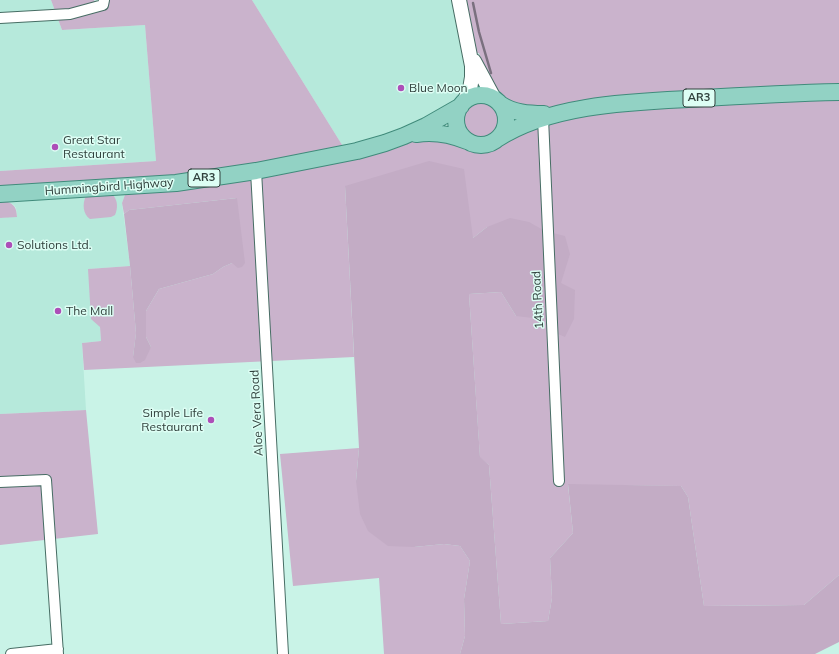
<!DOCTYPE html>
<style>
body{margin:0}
canvas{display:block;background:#c9f3e7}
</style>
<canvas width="839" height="654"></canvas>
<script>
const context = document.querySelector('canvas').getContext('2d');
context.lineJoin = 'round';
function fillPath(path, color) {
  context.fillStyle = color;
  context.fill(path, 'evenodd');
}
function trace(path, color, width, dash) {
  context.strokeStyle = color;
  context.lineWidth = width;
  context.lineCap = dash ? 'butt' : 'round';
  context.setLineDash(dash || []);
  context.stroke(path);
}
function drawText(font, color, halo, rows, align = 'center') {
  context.font = font + ' Mulish,sans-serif';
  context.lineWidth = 3;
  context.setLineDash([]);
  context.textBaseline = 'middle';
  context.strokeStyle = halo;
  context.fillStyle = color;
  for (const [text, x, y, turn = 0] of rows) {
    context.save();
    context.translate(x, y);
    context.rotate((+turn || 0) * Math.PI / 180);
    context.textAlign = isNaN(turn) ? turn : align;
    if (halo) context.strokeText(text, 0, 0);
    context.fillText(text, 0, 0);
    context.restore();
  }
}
const built = new Path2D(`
 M 0,0 L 51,0 L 62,30 L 145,25 L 156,161 L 0,171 Z
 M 252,0 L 455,0 L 470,68 L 462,94 L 455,101 L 422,124 L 344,148 Z
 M 126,192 L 122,203 L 130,266 L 89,269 L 100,327 L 101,341 L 82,343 L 86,410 L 0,414 L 0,218 L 17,216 L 16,208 L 14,205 L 6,201 L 113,195 Z`);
const green = new Path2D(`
 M 51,0 L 94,0 L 96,4 L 102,0 L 252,0 L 344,148 L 198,174 L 0,189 L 0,171 L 156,161 L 145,25 L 62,30 Z
 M 455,0 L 839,0 L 839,83 L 672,94 L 534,111 L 500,97 L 484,68 L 479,53 L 467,56 Z
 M 839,94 L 839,575 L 804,605 L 704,606 L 688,497 L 681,486 L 568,485 L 573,533 L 550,558 L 552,598 L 548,621 L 501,624 L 489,465 L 480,458 L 469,294 L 501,292 L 516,316 L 561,283 L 487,227 L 473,238 L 345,186 L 354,357 L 84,370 L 82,343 L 101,341 L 100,327 L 91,319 L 88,269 L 130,266 L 136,333 L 133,357 L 151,347 L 146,337 L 146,311 L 159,289 L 213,274 L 223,267 L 232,263 L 237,198 L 129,210 L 124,214 L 122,203 L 126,192 L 416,139 L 456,143 L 467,150 L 476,153 L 483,152 L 498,147 L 506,141 L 528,128 L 602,112 Z
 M462 120a18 18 0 1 1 36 0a18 18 0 1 1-36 0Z
 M 113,195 C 118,201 118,208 115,215 L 111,217 L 90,219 C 83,214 82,204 86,196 Z
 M 6,201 C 15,205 16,207 17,217 L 0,218 L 0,202 Z
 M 86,410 L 98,534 L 0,545 L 0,414 Z
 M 359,448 L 356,481 L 414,547 L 444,544 L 460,546 L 470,561 L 464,599 L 465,636 L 460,654 L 384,654 L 379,578 L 293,586 L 280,454 Z`);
const forest = new Path2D(`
 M 429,161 L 464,169 L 473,238 L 487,227 L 510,218 L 529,222 L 545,231 L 565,236 L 570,254 L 561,283 L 575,290 L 574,319 L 565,337 L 551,331 L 549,320 L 516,316 L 501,292 L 469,294 L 480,457 L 489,465 L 501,624 L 548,621 L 552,598 L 550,558 L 573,533 L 568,484 L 681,486 L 688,497 L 704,606 L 804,605 L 839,575 L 839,642 L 815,654 L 460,654 L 465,636 L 464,599 L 470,561 L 460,546 L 444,544 L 414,547 L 388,546 L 368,531 L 360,514 L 356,481 L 359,448 L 345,186 Z
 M 237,198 L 245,263 L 242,267 L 238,268 L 232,263 L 223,267 L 213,274 L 159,289 L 146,311 L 146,337 L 151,347 L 145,360 L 140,363 L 136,363 L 133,357 L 136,333 L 130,266 L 124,214 L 129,210 Z`);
const stream = new Path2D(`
 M 473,3 L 479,32 L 491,73`);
const street = new Path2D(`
 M 0,18 L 70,14 L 103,5 L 104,0
 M 543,118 L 559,481
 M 256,171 L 283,654
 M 0,482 L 46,480 L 58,654
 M 11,654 L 58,649`);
const secondary = new Path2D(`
 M 459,0 L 472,66 L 472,77 L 470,89 L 464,102
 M 474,61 L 495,100`);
const primary = new Path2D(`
 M456 120a25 25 0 1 1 50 0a25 25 0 1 1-50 0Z
 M 500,104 C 514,113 528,114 544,114
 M 416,134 C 434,131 450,134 467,141
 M 497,139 C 549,105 627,102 688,99 C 738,96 789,93 839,92
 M 0,194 L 176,183 L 256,171 L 357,151 L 385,143 L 404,136 L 426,126 L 461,106`);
const markers = [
 [401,88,4,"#ad4eb8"],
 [55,147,4,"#ad4eb8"],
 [9,245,4,"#ad4eb8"],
 [58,311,4,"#ad4eb8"],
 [211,420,4,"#ad4eb8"]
];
const shields = [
 [699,98,32],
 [204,178,32]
];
const shieldNames = [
 ["AR3",699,98],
 ["AR3",204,178]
];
const poiNames = [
 ["Blue Moon",409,88],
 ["Great Star",63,140],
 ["Restaurant",63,154],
 ["Solutions Ltd.",17,245],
 ["The Mall",66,311],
 ["Simple Life",203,413,"right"],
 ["Restaurant",203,427,"right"]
];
const streetNames = [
 ["Hummingbird Highway",109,187,-4],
 ["14th Road",538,300,-93],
 ["Aloe Vera Road",257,413,-93]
];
fillPath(built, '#b6e9db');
fillPath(green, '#cab3cc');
fillPath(forest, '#c3acc5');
trace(stream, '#7a707f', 2.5);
trace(street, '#476d64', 12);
trace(secondary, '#476d64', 16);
trace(primary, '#408b7b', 18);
trace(street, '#fff', 10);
trace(secondary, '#fff', 14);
trace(primary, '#92d2c4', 16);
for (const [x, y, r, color] of markers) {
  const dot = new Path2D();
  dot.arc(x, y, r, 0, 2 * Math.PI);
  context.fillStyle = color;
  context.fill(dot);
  trace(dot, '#ddfef4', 1.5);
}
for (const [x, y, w] of shields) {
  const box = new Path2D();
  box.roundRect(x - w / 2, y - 9, w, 18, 3);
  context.fillStyle = '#ddfef4';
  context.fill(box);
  trace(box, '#30403c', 1);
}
drawText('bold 11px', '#30403c', null, shieldNames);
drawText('12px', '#30403c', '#ddfef4', poiNames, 'left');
drawText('12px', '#30403c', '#ddfef4', streetNames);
</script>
